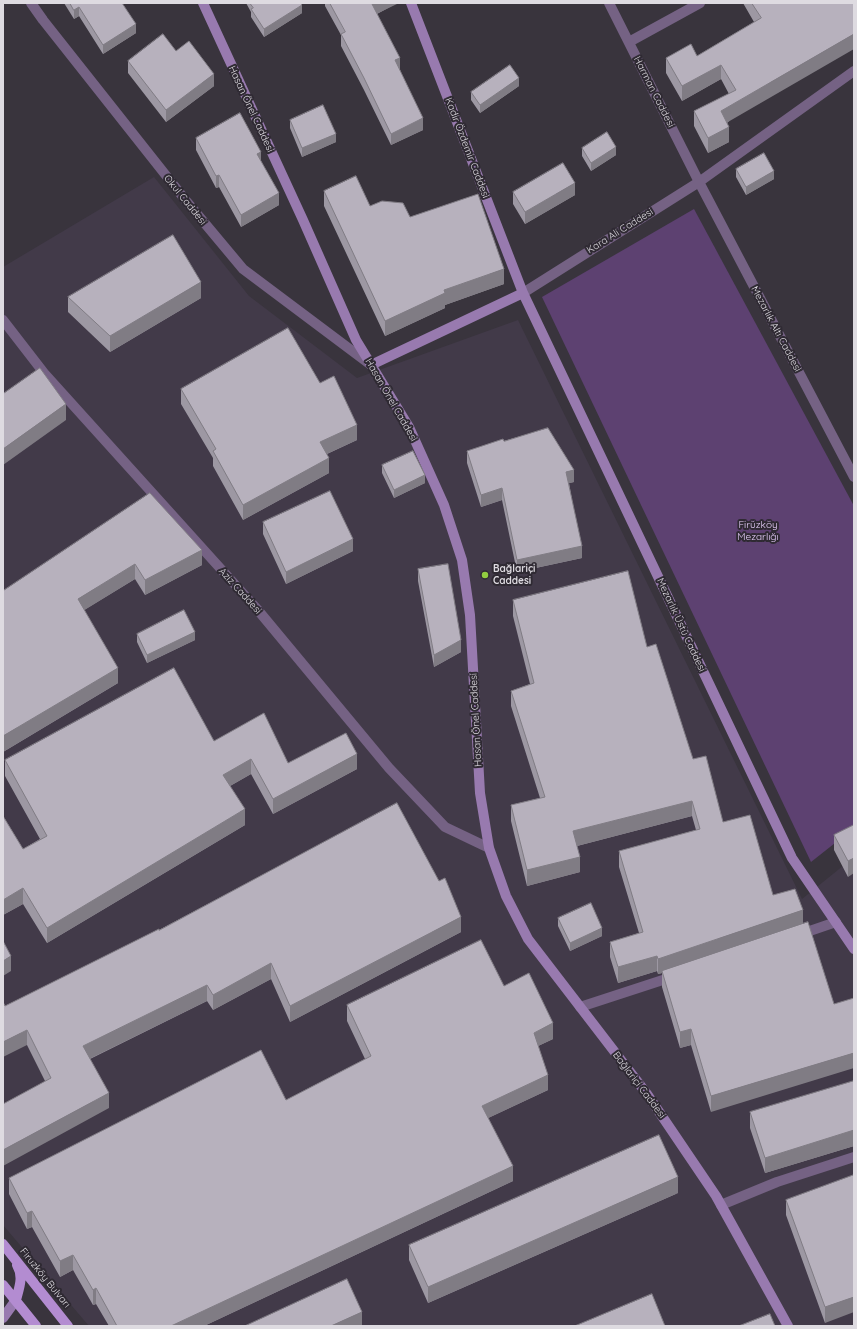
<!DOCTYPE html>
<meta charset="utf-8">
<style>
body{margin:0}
#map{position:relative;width:857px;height:1329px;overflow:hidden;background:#39343d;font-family:Quicksand,sans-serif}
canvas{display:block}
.frame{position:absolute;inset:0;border:4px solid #dedbe1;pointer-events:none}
</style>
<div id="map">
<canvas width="857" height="1329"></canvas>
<div class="frame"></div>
</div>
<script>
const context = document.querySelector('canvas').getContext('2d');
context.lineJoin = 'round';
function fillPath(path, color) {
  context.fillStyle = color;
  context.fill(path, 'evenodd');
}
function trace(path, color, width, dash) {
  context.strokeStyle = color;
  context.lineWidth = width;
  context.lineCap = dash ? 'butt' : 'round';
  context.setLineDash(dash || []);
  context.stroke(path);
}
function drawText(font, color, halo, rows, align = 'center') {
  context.font = font + ' Quicksand,sans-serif';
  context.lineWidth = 4;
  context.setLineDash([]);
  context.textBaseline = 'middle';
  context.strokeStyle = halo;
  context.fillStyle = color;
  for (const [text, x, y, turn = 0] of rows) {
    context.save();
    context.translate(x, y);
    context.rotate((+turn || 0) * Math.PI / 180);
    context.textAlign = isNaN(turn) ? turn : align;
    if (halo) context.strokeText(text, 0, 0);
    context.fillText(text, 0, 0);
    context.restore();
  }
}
const built = new Path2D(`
 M 154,177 L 249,296 L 357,378 L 518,320 L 802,899 L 854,857 L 854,1326 L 89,1326 L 3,1225 L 3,267 Z`);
const green = new Path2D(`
 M 694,209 L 854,506 L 854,828 L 811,862 L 542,297 Z`);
const street = new Path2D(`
 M 31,3 L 43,20 L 187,202 L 243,269 L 371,365
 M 609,3 L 699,182 L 854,477
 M 629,42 L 700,3
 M 523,293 L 699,182 L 854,71
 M 3,320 L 44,373 L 257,609 L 389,768 L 445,827 L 489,848
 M 798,935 L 836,922
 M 580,1007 L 675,976
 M 721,1205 L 777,1182 L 854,1157`);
const secondary = new Path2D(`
 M 203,3 L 303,220 L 356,340 L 409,427 L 444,505 L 462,560 L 470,615 L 480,793 L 489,848 L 506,896 L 528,939 L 647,1094 L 716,1196 L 788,1326
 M 411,3 L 523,293 L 792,858 L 854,949
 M 371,365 L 523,293
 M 3,1318 L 16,1300`);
const primary = new Path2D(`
 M 3,1244 L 68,1326
 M 3,1285 L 36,1326
 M 16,1300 C 19,1288 24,1277 17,1265`);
const wall = new Path2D(`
 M 64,3 L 122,3 L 136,33 L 103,54 L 79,16 L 74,19 Z
 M 246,3 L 300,3 L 302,13 L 264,37 L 251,17 L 251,12 Z
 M 325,3 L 397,3 L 377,14 L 400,70 L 423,130 L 391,145 L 364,90 L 341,46 L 341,35 L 325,6 Z
 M 743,3 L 854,3 L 727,123 L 729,142 L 708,153 L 694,126 L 694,111 L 729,94 L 721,79 L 682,101 L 666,73 L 666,58 L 697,56 L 754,22 Z
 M 128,61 L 214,86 L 166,122 L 128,73 Z
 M 519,86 L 480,113 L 471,100 L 471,92 Z
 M 290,120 L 336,142 L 302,157 L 290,128 Z
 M 196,138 L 261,161 L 279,205 L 241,227 L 219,187 L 216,188 L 196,150 Z
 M 582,148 L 616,155 L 591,171 L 582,156 Z
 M 736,169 L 774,179 L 746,195 L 736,177 Z
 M 324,191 L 370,206 L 410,217 L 504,284 L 445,305 L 445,308 L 385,336 L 324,206 Z
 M 513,192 L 575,195 L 525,224 L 513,204 Z
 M 68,297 L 201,298 L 110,352 L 68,312 Z
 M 320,383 L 357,440 L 327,454 L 329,473 L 243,520 L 213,466 L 213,458 L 181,404 L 181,389 Z
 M 504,441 L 574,482 L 569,483 L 582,558 L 517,572 L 502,500 L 481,507 L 467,463 L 467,451 Z
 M 382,465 L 425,483 L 394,498 L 382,473 Z
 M 150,493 L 202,565 L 145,595 L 135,579 L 84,610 L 118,683 L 3,752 Z
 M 263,522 L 353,551 L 286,584 L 263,534 Z
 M 418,569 L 461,652 L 434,667 L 418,581 Z
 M 513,600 L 647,647 L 693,759 L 723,822 L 711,1112 L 691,1045 L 680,1048 L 662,987 L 662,973 L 658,974 L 657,971 L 618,983 L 610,957 L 610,942 L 639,933 L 619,867 L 619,851 L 696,830 L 692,816 L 577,846 L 580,872 L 527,886 L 511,821 L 511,805 L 540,798 L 511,706 L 511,691 L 530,684 L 513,616 Z
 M 137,634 L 195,640 L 147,663 L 137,642 Z
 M 214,741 L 288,763 L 357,769 L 273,814 L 251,774 L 230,786 L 245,825 L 47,943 L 23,904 L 3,915 L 3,816 L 23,849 L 40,839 L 5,776 L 5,760 Z
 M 854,825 L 848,877 L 834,850 L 834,835 Z
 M 558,918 L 602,936 L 570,951 L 558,926 Z
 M 159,930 L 461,932 L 290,1022 L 271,979 L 213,1010 L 207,1001 L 90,1059 L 109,1108 L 45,1081 L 27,1045 L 5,1006 Z
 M 504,986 L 553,1039 L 538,1046 L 548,1090 L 488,1118 L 513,1181 L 204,1326 L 109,1326 L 96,1304 L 93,1305 L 73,1270 L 60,1277 L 32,1227 L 27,1229 L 9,1194 L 9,1178 L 286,1100 L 365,1059 L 347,1021 L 347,1005 Z
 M 854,1081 L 854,1146 L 765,1173 L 750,1128 L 750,1112 Z
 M 854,1175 L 825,1323 L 786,1215 L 786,1200 Z
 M 678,1193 L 428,1303 L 409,1260 L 409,1245 Z`);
const shadedWall = new Path2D(`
 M 375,3 L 397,3 L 397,4 L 372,16 L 372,4 Z
 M 302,5 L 302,13 L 264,37 L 264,29 Z
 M 79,7 L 79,16 L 74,19 L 74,10 Z
 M 136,24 L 136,33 L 103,54 L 103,45 Z
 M 854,34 L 854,49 L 721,126 L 721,111 Z
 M 400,58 L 400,70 L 395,72 L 395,60 Z
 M 721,65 L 721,79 L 682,101 L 682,86 Z
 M 214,74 L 214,86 L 166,122 L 166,110 Z
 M 519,78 L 519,86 L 480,113 L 480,105 Z
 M 423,118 L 423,130 L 391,145 L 391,134 Z
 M 729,127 L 729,142 L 708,153 L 708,138 Z
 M 336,134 L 336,142 L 302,157 L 302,148 Z
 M 616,147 L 616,155 L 591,171 L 591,163 Z
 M 261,152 L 261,164 L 257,154 Z
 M 774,171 L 774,179 L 746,195 L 746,187 Z
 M 219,175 L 219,187 L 216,188 L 216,176 Z
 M 575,183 L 575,195 L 525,224 L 525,212 Z
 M 279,193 L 279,205 L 241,227 L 241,215 Z
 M 504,269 L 504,284 L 445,305 L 445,308 L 385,336 L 385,321 L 444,290 Z
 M 201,282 L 201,298 L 110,352 L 110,336 Z
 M 66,404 L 66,420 L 3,465 L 3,449 Z
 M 357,425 L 357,440 L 320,457 L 320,442 Z
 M 329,458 L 329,473 L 243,520 L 243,505 Z
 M 574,470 L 574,482 L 566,484 L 566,472 Z
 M 425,475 L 425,483 L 394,498 L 394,490 Z
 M 502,488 L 502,500 L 481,507 L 481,495 Z
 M 353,539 L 353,551 L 286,584 L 286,572 Z
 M 582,546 L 582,558 L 517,572 L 517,560 Z
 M 202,550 L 202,565 L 145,595 L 145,580 Z
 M 135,564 L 135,579 L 78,614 L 78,599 Z
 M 195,632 L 195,640 L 147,663 L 147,655 Z
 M 461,640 L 461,652 L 434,667 L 434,655 Z
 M 118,668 L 118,683 L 3,752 L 3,736 Z
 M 357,754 L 357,769 L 273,814 L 273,799 Z
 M 251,759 L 251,774 L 223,790 L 223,775 Z
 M 692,801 L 692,816 L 573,847 L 573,831 Z
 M 245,809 L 245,825 L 47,943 L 47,928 Z
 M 580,857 L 580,872 L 527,886 L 527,870 Z
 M 854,858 L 854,873 L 848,877 L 848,861 Z
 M 23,888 L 23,904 L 3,915 L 3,900 Z
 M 803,910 L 803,926 L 662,971 L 662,973 L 658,974 L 658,959 Z
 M 461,917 L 461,932 L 290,1022 L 290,1006 Z
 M 602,928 L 602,936 L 570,951 L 570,943 Z
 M 11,956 L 11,971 L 3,976 L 3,961 Z
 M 657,956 L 657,971 L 618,983 L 618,967 Z
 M 271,963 L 271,979 L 213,1010 L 213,995 Z
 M 207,985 L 207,1001 L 83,1062 L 83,1046 Z
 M 553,1023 L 553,1039 L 534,1048 L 534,1033 Z
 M 691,1029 L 691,1045 L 680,1048 L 680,1032 Z
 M 27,1030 L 27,1045 L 3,1057 L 3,1042 Z
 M 854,1053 L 854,1068 L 711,1112 L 711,1096 Z
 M 548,1075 L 548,1090 L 482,1121 L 482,1106 Z
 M 109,1093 L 109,1108 L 3,1166 L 3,1150 Z
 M 854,1130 L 854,1146 L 765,1173 L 765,1158 Z
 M 513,1166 L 513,1181 L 204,1326 L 171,1326 Z
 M 678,1177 L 678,1193 L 428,1303 L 428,1287 Z
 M 32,1211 L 32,1227 L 27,1229 L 27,1213 Z
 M 73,1255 L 73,1270 L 60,1277 L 60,1261 Z
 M 96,1288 L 96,1304 L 93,1305 L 93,1290 Z
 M 854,1297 L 854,1312 L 825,1323 L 825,1307 Z
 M 362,1312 L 362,1326 L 331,1326 Z`);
const building = new Path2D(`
 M 70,3 L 122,3 L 136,24 L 103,45 L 79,7 L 74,10 Z
 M 250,3 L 300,3 L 302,5 L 264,29 L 251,9 L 253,8 Z
 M 330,3 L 375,3 L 372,4 L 400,58 L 395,60 L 423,118 L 391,134 L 364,78 L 341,34 L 345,32 Z
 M 752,3 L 854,3 L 854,34 L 721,111 L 729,127 L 708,138 L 694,111 L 736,90 L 721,65 L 682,86 L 666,58 L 691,44 L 697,56 L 761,18 Z
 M 163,34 L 176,51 L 189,41 L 214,74 L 166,110 L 128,61 Z
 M 510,65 L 519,78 L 480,105 L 471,92 Z
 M 323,105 L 336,134 L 302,148 L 290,120 Z
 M 240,113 L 261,152 L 257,154 L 279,193 L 241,215 L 219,175 L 216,176 L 196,138 Z
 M 607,132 L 616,147 L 591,163 L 582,148 Z
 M 764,153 L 774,171 L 746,187 L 736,169 Z
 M 563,163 L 575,183 L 525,212 L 513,192 Z
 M 356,176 L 370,206 L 382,201 L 403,203 L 410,217 L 478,194 L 504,269 L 444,290 L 445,293 L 385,321 L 324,191 Z
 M 173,235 L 201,282 L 110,336 L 68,297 Z
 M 288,328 L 320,383 L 334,376 L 357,425 L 320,442 L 329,458 L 243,505 L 213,451 L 216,449 L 181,389 Z
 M 40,368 L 66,404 L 3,449 L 3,394 Z
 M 548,428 L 574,470 L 566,472 L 582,546 L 517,560 L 502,488 L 481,495 L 467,451 L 503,439 L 504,441 Z
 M 413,451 L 425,475 L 394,490 L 382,465 Z
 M 330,491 L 353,539 L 286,572 L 263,522 Z
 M 150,493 L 202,550 L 145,580 L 135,564 L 78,599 L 118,668 L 3,736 L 3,591 Z
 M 448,564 L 461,640 L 434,655 L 418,569 Z
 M 628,571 L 647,647 L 656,644 L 693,759 L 706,756 L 723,822 L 750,815 L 773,895 L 795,889 L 803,910 L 658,959 L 657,956 L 618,967 L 610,942 L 643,932 L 619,851 L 700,829 L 692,801 L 573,831 L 580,857 L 527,870 L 511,805 L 545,797 L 511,691 L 534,683 L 513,600 Z
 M 184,610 L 195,632 L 147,655 L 137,634 Z
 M 174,668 L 214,741 L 264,713 L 288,763 L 346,733 L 357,754 L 273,799 L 251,759 L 223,775 L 245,809 L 47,928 L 23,888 L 3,900 L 3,816 L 23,849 L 47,836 L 5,760 Z
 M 397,803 L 439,881 L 445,878 L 461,917 L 290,1006 L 271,963 L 213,995 L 207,985 L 83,1046 L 109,1093 L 3,1150 L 3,1104 L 51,1078 L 27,1030 L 3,1042 L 3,1002 L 5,1006 L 159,929 L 159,930 Z
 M 854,825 L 854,858 L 848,861 L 834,835 Z
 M 591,903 L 602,928 L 570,943 L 558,918 Z
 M 808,922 L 834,1004 L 854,998 L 854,1053 L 711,1096 L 691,1029 L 680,1032 L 662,971 Z
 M 481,940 L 504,986 L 529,973 L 553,1023 L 534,1033 L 548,1075 L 482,1106 L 513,1166 L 171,1326 L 117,1326 L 96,1288 L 93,1290 L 73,1255 L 60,1261 L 32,1211 L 27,1213 L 9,1178 L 261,1050 L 286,1100 L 371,1056 L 347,1005 Z
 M 3,941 L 11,956 L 3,961 Z
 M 854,1081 L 854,1130 L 765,1158 L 750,1112 Z
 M 659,1135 L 678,1177 L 428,1287 L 409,1245 Z
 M 854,1175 L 854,1297 L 825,1307 L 786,1200 Z
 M 347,1279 L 362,1312 L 331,1326 L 245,1326 Z
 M 652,1294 L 665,1326 L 575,1326 Z
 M 770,1314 L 775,1326 L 739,1326 Z`);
const markers = [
 [485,575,4,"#91cd40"]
];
const streetNames = [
 ["Harman Caddesi",654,92,63],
 ["Hasan Önel Caddesi",251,109,65],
 ["Kadir Özdemir Caddesi",467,148,69],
 ["Okul Caddesi",185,200,51],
 ["Kara Ali Caddesi",620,231,-32],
 ["Mezarlık Altı Caddesi",776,329,62],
 ["Hasan Önel Caddesi",391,400,60],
 ["Aziz Caddesi",240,591,48],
 ["Mezarlık Üstü Caddesi",681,625,65],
 ["Hasan Önel Caddesi",476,720,-93],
 ["Bağlariçi Caddesi",639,1085,53],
 ["Firuzköy Bulvarı",45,1278,51]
];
const parkNames = [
 ["Firüzköy",758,525],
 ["Mezarlığı",758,537]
];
const poiNames = [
 ["Bağlariçi",493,569],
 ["Caddesi",493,581]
];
fillPath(built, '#423a49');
fillPath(green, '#5d4171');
trace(street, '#756284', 10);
trace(secondary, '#987aaf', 10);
trace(primary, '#b38cd1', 10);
fillPath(wall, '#9d98a3');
fillPath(shadedWall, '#807c84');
fillPath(building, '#b7b1bd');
trace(building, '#807c84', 1);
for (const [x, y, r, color] of markers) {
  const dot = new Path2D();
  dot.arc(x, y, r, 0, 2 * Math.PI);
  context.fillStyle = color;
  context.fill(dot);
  trace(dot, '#2f2a33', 1.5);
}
drawText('10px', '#dedbe1', '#2f2a33', streetNames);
drawText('10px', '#e4ccf7', '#2f2a33', parkNames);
drawText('bold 10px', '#dedbe1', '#2f2a33', poiNames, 'left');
</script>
